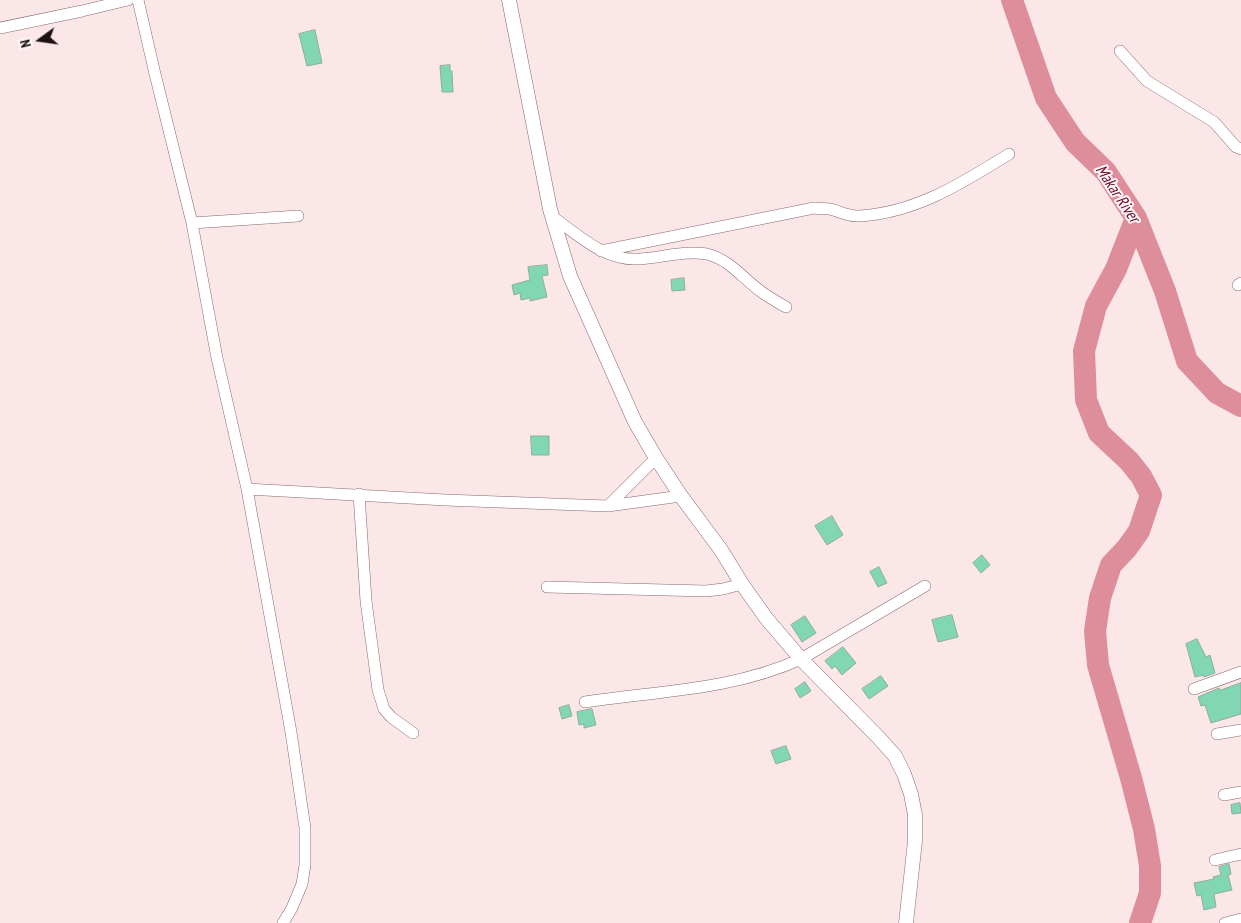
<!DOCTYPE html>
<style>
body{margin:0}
#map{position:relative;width:1241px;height:923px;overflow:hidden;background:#fbe6e8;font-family:"PT Sans Narrow",sans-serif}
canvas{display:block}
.north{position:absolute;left:15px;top:15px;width:50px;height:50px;-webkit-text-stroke:4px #fef7f8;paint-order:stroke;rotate:256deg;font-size:14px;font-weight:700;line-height:20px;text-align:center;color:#1d1213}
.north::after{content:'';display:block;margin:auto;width:18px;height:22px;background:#1d1213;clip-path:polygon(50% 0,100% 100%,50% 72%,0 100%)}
</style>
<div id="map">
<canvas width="1241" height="923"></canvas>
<div class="north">N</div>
</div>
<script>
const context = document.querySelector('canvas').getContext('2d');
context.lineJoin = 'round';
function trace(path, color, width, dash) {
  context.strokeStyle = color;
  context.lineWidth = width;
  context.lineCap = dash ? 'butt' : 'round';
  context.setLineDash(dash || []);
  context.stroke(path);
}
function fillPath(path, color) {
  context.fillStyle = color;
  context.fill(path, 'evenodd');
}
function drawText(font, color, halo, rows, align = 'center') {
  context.font = font + ' "PT Sans Narrow",sans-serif';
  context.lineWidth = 4;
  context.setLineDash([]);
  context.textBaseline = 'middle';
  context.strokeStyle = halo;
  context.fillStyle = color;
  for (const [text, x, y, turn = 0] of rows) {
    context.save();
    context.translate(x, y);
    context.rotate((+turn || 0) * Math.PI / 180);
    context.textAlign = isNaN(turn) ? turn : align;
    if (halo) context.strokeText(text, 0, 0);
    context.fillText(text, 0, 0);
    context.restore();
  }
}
const river = new Path2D(`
 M 1012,0 L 1046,98 L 1075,142 L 1106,172 L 1136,218 L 1165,291 L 1187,361 L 1217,393 L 1241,406
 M 1136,218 L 1116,269 L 1096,306 L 1084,351 L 1086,400 L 1099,433 L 1129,461 L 1141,476 L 1151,495 L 1139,531 L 1127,548 L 1111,565 L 1100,598 L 1095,631 L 1098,665 L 1131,778 L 1144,829 L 1150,866 L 1150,893 L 1140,923`);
const building = new Path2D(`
 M 315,30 L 322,63 L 307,66 L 299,34 Z
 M 450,65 L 450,71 L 452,71 L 453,92 L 442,92 L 440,66 Z
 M 547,265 L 548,275 L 542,276 L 547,297 L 530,301 L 530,298 L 521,300 L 520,293 L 514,295 L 512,285 L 530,280 L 528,267 Z
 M 684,278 L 685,290 L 672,291 L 671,280 Z
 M 531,436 L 549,436 L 549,455 L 532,455 Z
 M 832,516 L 843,535 L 827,545 L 815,526 Z
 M 982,555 L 990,565 L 981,573 L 973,563 Z
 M 879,567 L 887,583 L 878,587 L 870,572 Z
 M 952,615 L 958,637 L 938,642 L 932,620 Z
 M 805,616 L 816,633 L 802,642 L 791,625 Z
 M 1197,639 L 1206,657 L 1210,655 L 1215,673 L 1204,677 L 1203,675 L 1195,677 L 1186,644 Z
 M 843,647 L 856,663 L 842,675 L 835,666 L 832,669 L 825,661 Z
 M 881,676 L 888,686 L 869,699 L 862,689 Z
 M 805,682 L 811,691 L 800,698 L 795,689 Z
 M 1241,683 L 1241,714 L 1211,723 L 1205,705 L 1201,706 L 1198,697 L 1219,688 L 1220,690 Z
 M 569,705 L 572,716 L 562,719 L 559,708 Z
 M 592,709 L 596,725 L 584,728 L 584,724 L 579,725 L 577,712 Z
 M 786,746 L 791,759 L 776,764 L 771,751 Z
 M 1240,803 L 1241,813 L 1232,814 L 1231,805 Z
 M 1229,864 L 1231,874 L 1228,875 L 1232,890 L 1214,894 L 1216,907 L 1204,910 L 1201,895 L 1197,896 L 1194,883 L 1214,879 L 1213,877 L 1221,875 L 1219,867 Z`);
const minor = new Path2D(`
 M 138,0 L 155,74 L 192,223 L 217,358 L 247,489 L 291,732 L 305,828 L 305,865 L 302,884 L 292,908 L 283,923
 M 0,28 L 82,11 L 128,0
 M 1120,51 L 1147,81 L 1214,122 L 1236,147 L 1241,149
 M 553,217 C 578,235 605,261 638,259 C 660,258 685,250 707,254 C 731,260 744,280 763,293 C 770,298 779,303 786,307
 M 192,223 L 298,216
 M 601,251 L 814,208 C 819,209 825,208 830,209 C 839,211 849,217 859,216 C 916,213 962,183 1009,154
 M 1238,285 L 1241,283
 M 247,489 L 445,500 L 608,506 L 681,496
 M 359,494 L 366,601 L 378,690 L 384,709 L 391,717 L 413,733
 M 608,506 L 656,458
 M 547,587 L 706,591 L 723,589 L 742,584
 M 1194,689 L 1241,672
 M 585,702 C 658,691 733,690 801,659 L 925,586
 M 1217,734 L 1241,730
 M 1224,795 L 1241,792
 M 1215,860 L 1241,854
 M 1225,923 L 1241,919`);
const tertiary = new Path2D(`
 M 509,0 L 550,209 L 570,276 L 635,422 L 656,458 L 681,496 L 721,550 L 742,584 L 766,618 L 801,659 L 879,738 L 895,756 L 904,774 L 911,794 L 915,815 L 915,841 L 906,923`);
const waterNames = [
 ["Makar River",1117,194,56]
];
trace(river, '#de8e9b', 22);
fillPath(building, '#81d6b3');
trace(building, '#8fad9f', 1);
trace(minor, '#87696d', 12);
trace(tertiary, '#87696d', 15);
trace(minor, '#fff', 11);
trace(tertiary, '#fff', 14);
drawText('italic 16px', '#6a082a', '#fef7f8', waterNames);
</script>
